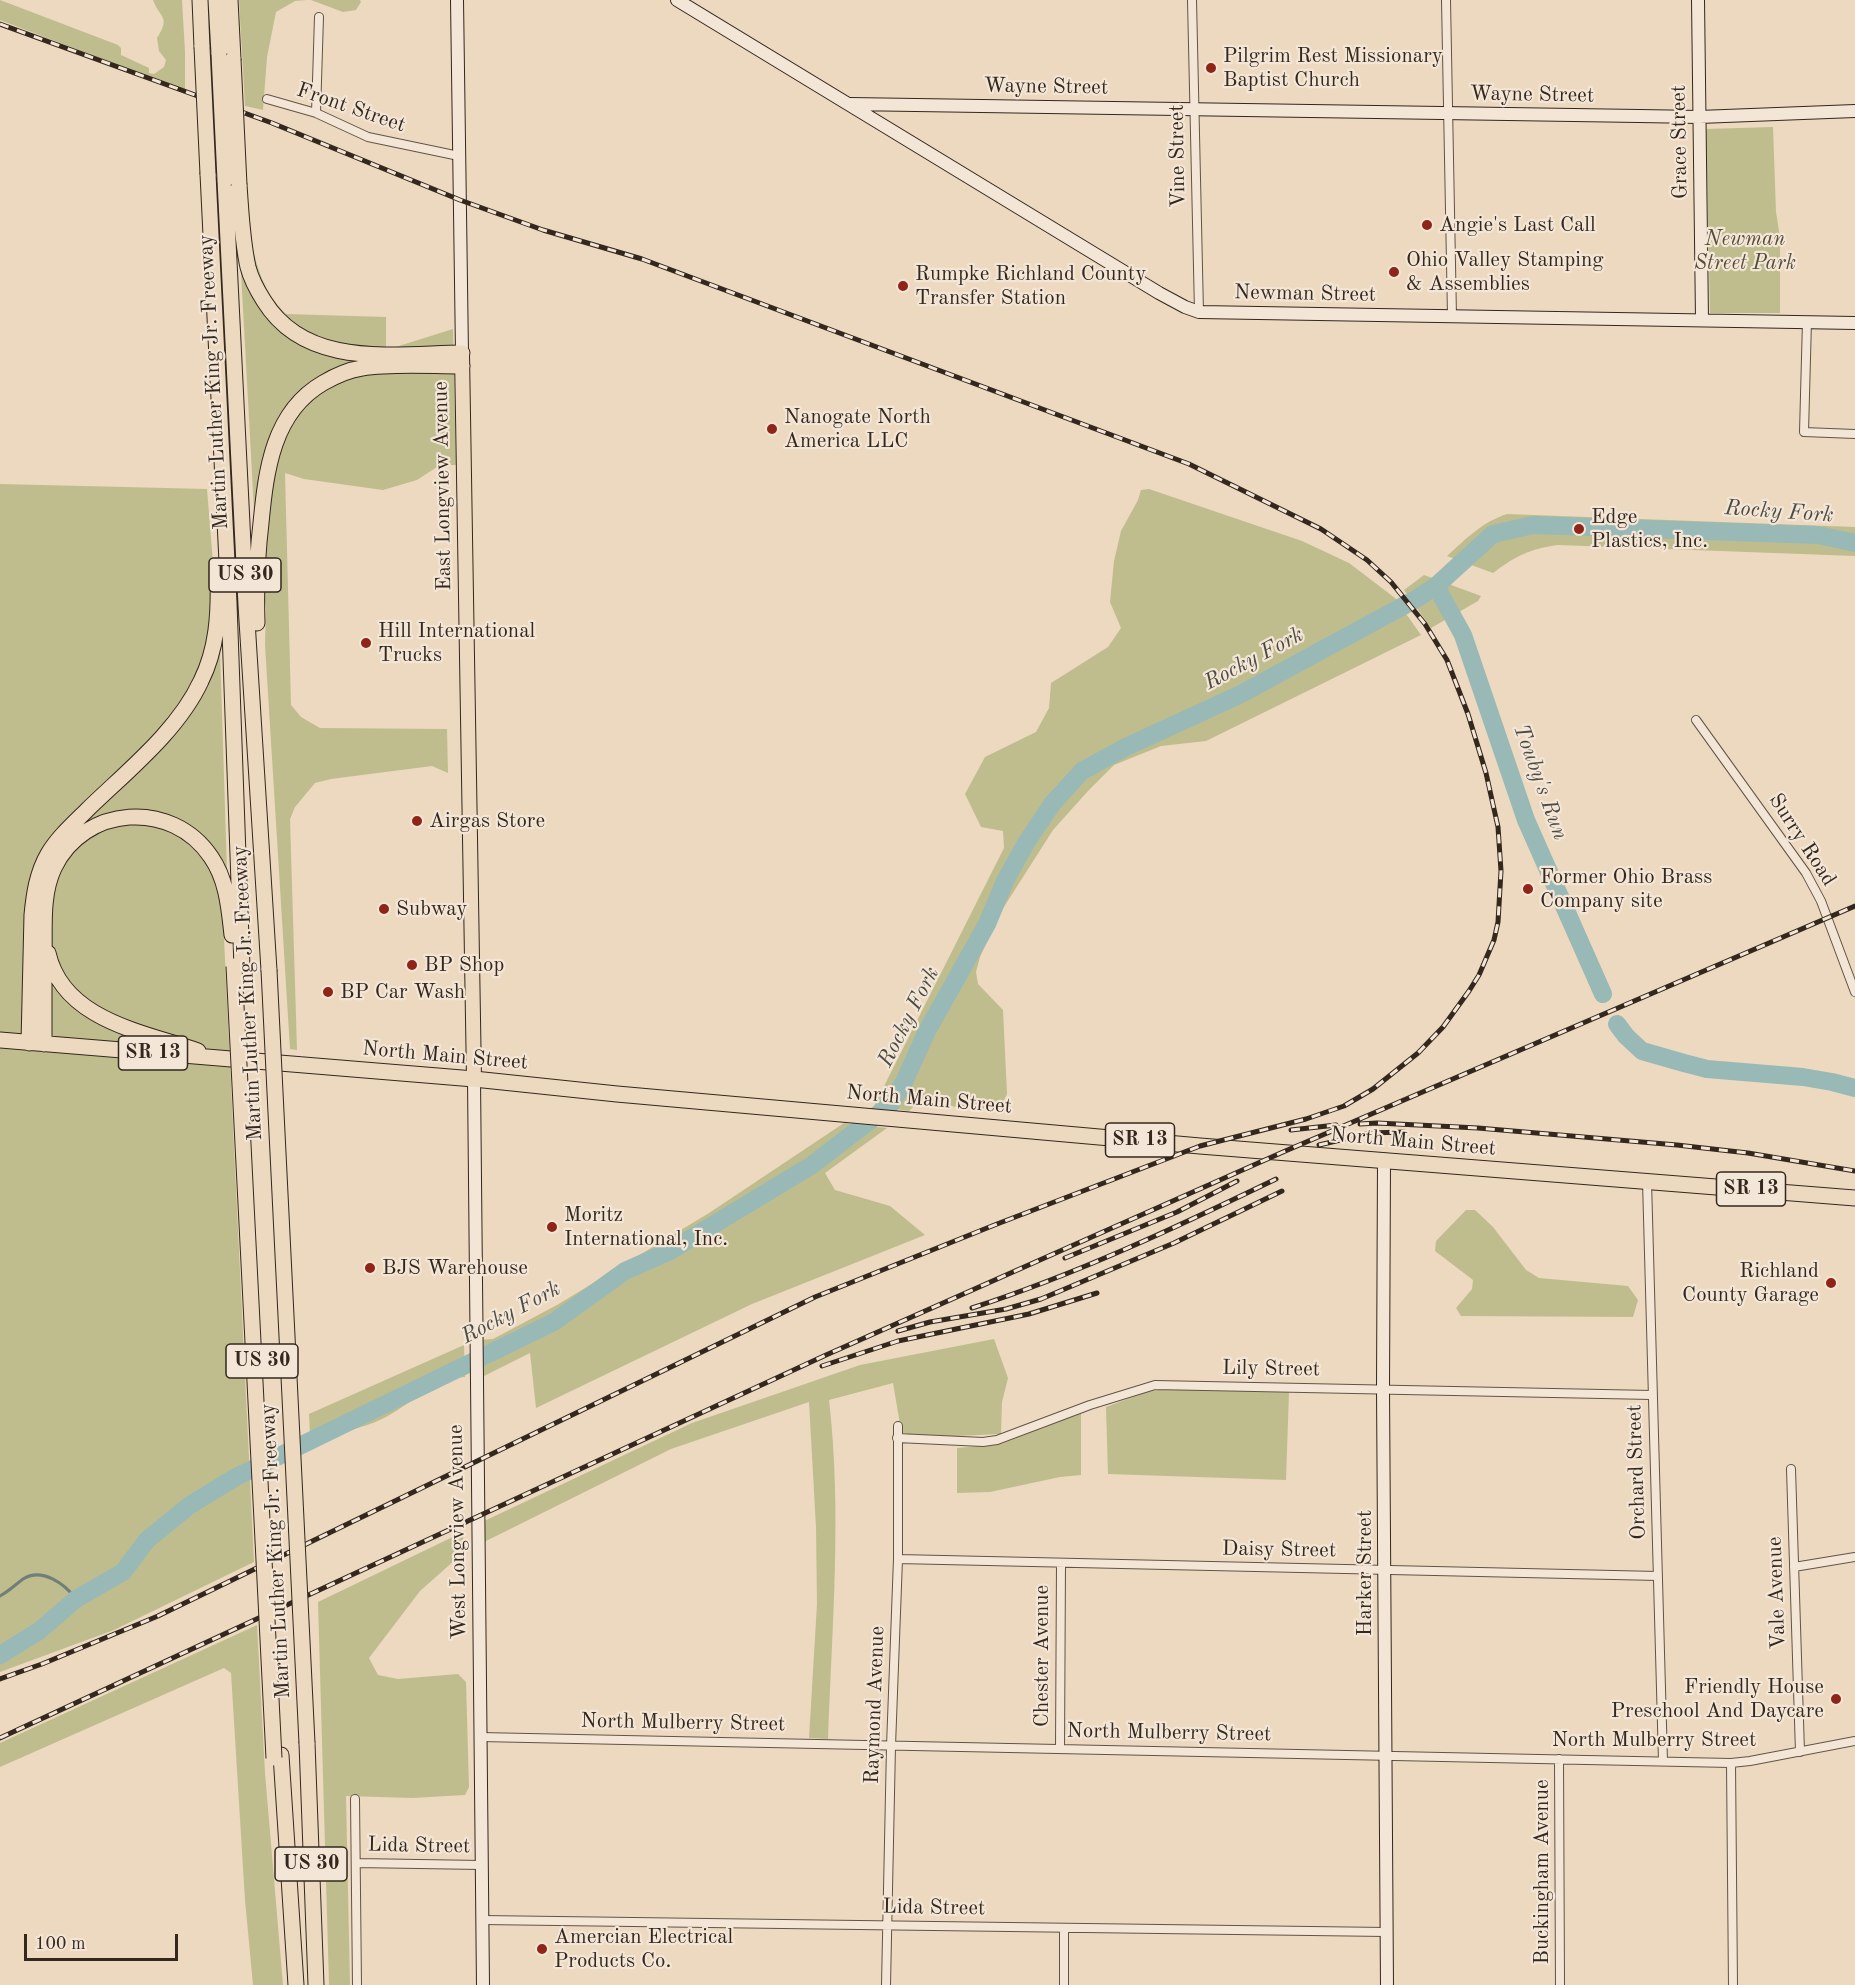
<!DOCTYPE html>
<style>
body{margin:0}
#map{position:relative;width:1855px;height:1985px;overflow:hidden;background:#ecd9c0;font-family:"Old Standard TT",serif}
canvas{display:block}
.scale{position:absolute;left:24px;top:1934px;width:154px;height:27px;box-sizing:border-box;border:3px solid #33271e;border-top:0;padding-left:8px;font-size:18px;line-height:21px;white-space:nowrap;color:#33271e;-webkit-text-stroke:4px #f3e6d6;paint-order:stroke}
</style>
<div id="map">
<canvas width="1855" height="1985"></canvas>
<div class="scale">100 m</div>
</div>
<script>
const context = document.querySelector('canvas').getContext('2d');
context.lineJoin = 'round';
function fillPath(path, color) {
  context.fillStyle = color;
  context.fill(path, 'evenodd');
}
function trace(path, color, width, dash) {
  context.strokeStyle = color;
  context.lineWidth = width;
  context.lineCap = dash ? 'butt' : 'round';
  context.setLineDash(dash || []);
  context.stroke(path);
}
function drawText(font, color, halo, rows, align = 'center') {
  context.font = font + ' "Old Standard TT",serif';
  context.lineWidth = 4.5;
  context.setLineDash([]);
  context.textBaseline = 'middle';
  context.strokeStyle = halo;
  context.fillStyle = color;
  for (const [text, x, y, turn = 0] of rows) {
    context.save();
    context.translate(x, y);
    context.rotate((+turn || 0) * Math.PI / 180);
    context.textAlign = isNaN(turn) ? turn : align;
    if (halo) context.strokeText(text, 0, 0);
    context.fillText(text, 0, 0);
    context.restore();
  }
}
const green = new Path2D(`
 M 0,0 L 118,45 L 121,48 L 121,55 L 149,68 L 149,73 L 154,74 L 164,67 L 166,60 L 159,51 L 157,38 C 171,16 160,19 153,0 L 182,0 L 185,52 L 185,91 L 0,20 Z
 M 239,0 L 307,0 L 295,1 L 276,12 L 267,57 L 263,110 L 245,106 Z
 M 311,0 L 360,0 L 361,2 L 356,10 L 343,12 Z
 M 1773,127 L 1776,212 L 1780,237 L 1780,313 L 1710,313 L 1706,129 Z
 M 250,239 C 258,269 263,291 286,314 L 386,317 L 386,350 L 453,329 L 456,465 L 440,465 L 417,480 L 383,490 L 304,479 L 285,473 L 291,705 L 301,717 L 320,728 L 447,729 L 448,773 L 432,766 L 331,779 L 315,783 L 295,807 L 290,819 L 297,1050 L 290,1049 L 265,645 L 266,608 L 255,529 L 241,272 Z
 M 0,484 L 207,489 L 220,649 L 227,872 L 224,939 L 254,1562 L 114,1630 L 0,1672 Z
 M 1149,489 L 1302,541 L 1349,563 L 1395,598 L 1421,635 L 1206,741 L 1161,746 L 1114,765 L 1088,791 L 1053,830 L 1000,913 L 980,957 L 976,972 L 978,984 L 1003,1010 L 1007,1094 L 1000,1108 C 972,1111 944,1103 916,1104 L 909,1111 L 874,1106 L 1004,848 L 1003,831 L 981,827 L 965,794 L 985,757 L 1036,732 L 1049,708 L 1051,683 L 1108,647 L 1121,628 L 1110,602 L 1114,561 L 1121,531 L 1138,500 L 1141,490 Z
 M 1507,514 L 1855,527 L 1855,556 L 1558,545 C 1529,549 1516,556 1493,573 L 1447,556 C 1466,539 1482,522 1507,514 Z
 M 1424,575 L 1481,596 L 1478,601 L 1431,628 L 1404,590 Z
 M 844,1123 L 887,1128 L 825,1173 L 835,1190 L 890,1206 L 925,1235 L 752,1304 L 536,1408 L 530,1353 L 480,1378 L 479,1340 L 493,1339 L 557,1305 L 709,1213 Z
 M 1466,1210 L 1475,1210 L 1493,1227 L 1526,1270 L 1539,1278 L 1628,1286 L 1638,1300 L 1633,1317 L 1461,1316 L 1456,1308 L 1472,1289 L 1473,1280 L 1435,1251 L 1436,1241 Z
 M 994,1339 L 1008,1378 L 1002,1402 L 1001,1434 L 957,1436 L 902,1436 L 893,1383 L 829,1400 C 842,1512 832,1626 828,1739 L 809,1738 L 817,1604 L 816,1527 L 809,1402 L 671,1449 L 482,1543 L 480,1523 L 692,1423 L 860,1365 Z
 M 464,1345 L 465,1377 C 434,1378 409,1406 382,1419 C 372,1424 361,1427 351,1430 C 336,1435 325,1439 310,1435 L 309,1414 Z
 M 1166,1389 L 1289,1392 L 1286,1480 L 1108,1474 L 1106,1407 L 1146,1392 Z
 M 1081,1413 L 1081,1475 L 1060,1477 L 990,1492 L 957,1493 L 957,1448 L 1001,1444 Z
 M 463,1532 L 464,1552 L 420,1591 L 369,1658 L 378,1675 L 398,1679 L 458,1674 L 466,1682 L 469,1787 L 465,1795 L 412,1798 L 346,1796 L 350,1985 L 329,1985 L 318,1602 Z
 M 257,1625 L 265,1773 L 283,1985 L 253,1985 L 245,1900 L 231,1673 L 224,1668 L 0,1767 L 0,1743 Z`);
const stream = new Path2D(`
 M 0,1596 C 9,1591 15,1585 23,1579 C 42,1567 65,1584 76,1599`);
const river = new Path2D(`
 M 1436,586 L 1463,635 L 1526,820 L 1603,994
 M 1617,1024 L 1626,1036 L 1642,1051 L 1684,1063 L 1707,1069 L 1803,1077 L 1832,1082 L 1855,1088
 M 0,1655 L 39,1631 L 76,1599 L 123,1572 L 147,1540 L 190,1505 L 236,1477 L 554,1322 L 625,1271 L 670,1251 L 812,1165 L 890,1105 L 904,1082 L 927,1031 L 987,924 L 1005,881 L 1026,843 L 1052,804 L 1082,771 L 1126,747 L 1241,694 L 1416,599 L 1436,586 L 1493,534 L 1533,525 L 1818,535 L 1855,543`);
const street = new Path2D(`
 M 1192,0 L 1199,312
 M 1446,0 L 1452,316
 M 267,99 L 316,113 L 368,137 L 459,156
 M 316,113 L 319,17
 M 1807,321 L 1804,432 L 1855,434
 M 1696,720 L 1806,873 L 1821,901 L 1855,992
 M 1647,1181 L 1663,1761
 M 897,1438 L 983,1442 L 997,1440 L 1090,1405 L 1155,1385 L 1652,1395
 M 1791,1469 L 1800,1752
 M 898,1559 L 1658,1576
 M 1794,1567 L 1855,1557
 M 480,1737 L 1731,1763 L 1750,1761 L 1855,1741
 M 1060,1749 L 1061,1563
 M 1559,1759 L 1560,1985
 M 1731,1763 L 1733,1985
 M 355,1799 L 357,1985
 M 356,1863 L 481,1865
 M 482,1920 L 1386,1932
 M 1064,1928 L 1064,1985
 M 886,1985 L 891,1746 L 898,1559 L 898,1426`);
const secondary = new Path2D(`
 M 457,0 L 462,353
 M 677,0 L 1159,293 L 1185,307 L 1199,312 L 1855,323
 M 1698,0 L 1702,319
 M 850,104 L 1639,116 L 1699,117 L 1855,111
 M 474,1079 L 483,1985
 M 1384,1161 L 1383,1389 L 1387,1985`);
const primary = new Path2D(`
 M 462,355 L 474,1079`);
const highway = new Path2D(`
 M 200,0 L 202,47
 M 216,0 L 219,54
 M 230,0 L 233,59
 M 208,174 L 229,603 L 242,967
 M 225,180 L 246,605 L 269,970
 M 239,185 C 241,212 242,240 248,267 C 251,279 257,290 264,301 C 306,369 393,354 462,353
 M 257,623 C 256,590 257,556 261,523 C 266,470 273,412 323,383 C 335,376 348,370 362,368 C 393,363 430,366 462,366
 M 48,953 C 63,1020 143,1032 198,1051
 M 0,1040 L 474,1079 L 617,1094 L 1200,1146 L 1855,1198
 M 29,1043 L 32,915 C 34,894 37,873 48,854 C 58,837 73,824 87,810 C 126,772 178,731 201,681 C 217,649 219,614 218,578
 M 44,1044 C 44,1015 44,987 44,958 C 45,928 41,896 54,868 C 84,805 172,799 211,857 C 227,880 229,908 232,935
 M 307,1743 L 316,1985
 M 281,1755 L 296,1985`);
const rail = new Path2D(`
 M 0,24 L 272,123 L 460,200 L 543,230 L 642,259 L 1189,464 L 1321,529 L 1367,560 L 1391,582 L 1425,624 L 1447,660 L 1468,714 L 1486,773 L 1498,827 L 1501,871 L 1498,922 L 1494,940 L 1479,975 L 1469,991 L 1443,1027 L 1418,1053 L 1373,1089 L 1344,1106 L 1306,1119 L 1200,1146 L 997,1224 L 815,1297 L 158,1616 L 42,1664 L 0,1679
 M 1360,1124 L 1377,1123 L 1478,1128 L 1677,1145 L 1748,1153 L 1855,1171
 M 1291,1130 L 1336,1125
 M 1319,1145 L 1370,1133 L 1404,1132
 M 1065,1258 L 1177,1212 L 1237,1181
 M 972,1308 C 1077,1274 1177,1227 1276,1179
 M 898,1331 L 930,1322 L 1006,1309 L 1041,1299 L 1174,1243 L 1282,1191
 M 822,1366 L 898,1341 L 1029,1314 L 1097,1293
 M 0,1738 L 826,1355 L 1283,1152 L 1855,906`);
const highwayBridge = new Path2D(`
 M 202,47 L 208,174
 M 219,54 L 225,180
 M 233,59 L 239,185
 M 234,966 L 274,1758
 M 269,970 L 307,1743`);
const markers = [
 [1211,68,6,"#8f2418"],
 [1427,225,6,"#8f2418"],
 [1394,272,6,"#8f2418"],
 [903,286,6,"#8f2418"],
 [772,429,6,"#8f2418"],
 [1579,529,6,"#8f2418"],
 [366,643,6,"#8f2418"],
 [417,821,6,"#8f2418"],
 [1528,889,6,"#8f2418"],
 [384,909,6,"#8f2418"],
 [412,965,6,"#8f2418"],
 [328,992,6,"#8f2418"],
 [552,1227,6,"#8f2418"],
 [370,1268,6,"#8f2418"],
 [1831,1283,6,"#8f2418"],
 [1836,1699,6,"#8f2418"],
 [542,1949,6,"#8f2418"]
];
const shields = [
 [245,575,72],
 [153,1053,69],
 [1140,1140,69],
 [1751,1189,69],
 [262,1361,72],
 [311,1864,72]
];
const shieldNames = [
 ["US 30",245,575],
 ["SR 13",153,1053],
 ["SR 13",1140,1140],
 ["SR 13",1751,1189],
 ["US 30",262,1361],
 ["US 30",311,1864]
];
const poiNames = [
 ["Pilgrim Rest Missionary",1223,56],
 ["Baptist Church",1223,80],
 ["Angie's Last Call",1439,225],
 ["Ohio Valley Stamping",1406,260],
 ["& Assemblies",1406,284],
 ["Rumpke Richland County",915,274],
 ["Transfer Station",915,298],
 ["Nanogate North",784,417],
 ["America LLC",784,441],
 ["Edge",1591,517],
 ["Plastics, Inc.",1591,541],
 ["Hill International",378,631],
 ["Trucks",378,655],
 ["Airgas Store",429,821],
 ["Former Ohio Brass",1540,877],
 ["Company site",1540,901],
 ["Subway",396,909],
 ["BP Shop",424,965],
 ["BP Car Wash",340,992],
 ["Moritz",564,1215],
 ["International, Inc.",564,1239],
 ["BJS Warehouse",382,1268],
 ["Richland",1819,1271,"right"],
 ["County Garage",1819,1295,"right"],
 ["Friendly House",1824,1687,"right"],
 ["Preschool And Daycare",1824,1711,"right"],
 ["Amercian Electrical",554,1937],
 ["Products Co.",554,1961]
];
const streetNames = [
 ["Wayne Street",1046,87,1],
 ["Wayne Street",1532,95,1],
 ["Front Street",351,108,19],
 ["Grace Street",1680,142,-91],
 ["Vine Street",1178,156,-91],
 ["Newman Street",1305,294,1],
 ["Martin Luther King Jr. Freeway",214,382,-93],
 ["East Longview Avenue",443,486,-91],
 ["Surry Road",1802,840,57],
 ["Martin Luther King Jr. Freeway",248,993,-93],
 ["North Main Street",445,1056,5],
 ["North Main Street",929,1100,5],
 ["North Main Street",1413,1142,5],
 ["Lily Street",1271,1369,1],
 ["Orchard Street",1637,1472,-92],
 ["West Longview Avenue",458,1532,-91],
 ["Daisy Street",1279,1550,1],
 ["Martin Luther King Jr. Freeway",276,1551,-93],
 ["Harker Street",1365,1573,-90],
 ["Vale Avenue",1777,1593,-92],
 ["Chester Avenue",1042,1656,-90],
 ["Raymond Avenue",875,1705,-88],
 ["North Mulberry Street",683,1723,1],
 ["North Mulberry Street",1169,1733,1],
 ["North Mulberry Street",1654,1740],
 ["Lida Street",419,1846,1],
 ["Buckingham Avenue",1542,1872,-90],
 ["Lida Street",934,1908,1]
];
const parkNames = [
 ["Newman",1745,239],
 ["Street Park",1745,263]
];
const waterNames = [
 ["Rocky Fork",1779,512,4],
 ["Rocky Fork",1254,659,-28],
 ["Touby's Run",1540,782,70],
 ["Rocky Fork",909,1017,-63],
 ["Rocky Fork",511,1313,-28]
];
fillPath(green, '#bfbd8d');
trace(stream, '#707f79', 3);
trace(river, '#99b9b6', 18);
trace(street, '#615446', 10);
trace(secondary, '#33271e', 14);
trace(primary, '#33271e', 16);
trace(highway, '#33271e', 17);
trace(street, '#f3e6d6', 8);
trace(secondary, '#f3e6d6', 12);
trace(primary, '#ecd9c0', 14);
trace(highway, '#ecd9c0', 15);
trace(rail, '#33271e', 5);
trace(rail, '#f3e6d6', 3, [9]);
trace(highwayBridge, '#33271e', 17, []);
trace(highwayBridge, '#ecd9c0', 15);
for (const [x, y, r, color] of markers) {
  const dot = new Path2D();
  dot.arc(x, y, r, 0, 2 * Math.PI);
  context.fillStyle = color;
  context.fill(dot);
  trace(dot, '#f3e6d6', 2);
}
for (const [x, y, w] of shields) {
  const box = new Path2D();
  box.roundRect(x - w / 2, y - 17, w, 34, 4.5);
  context.fillStyle = '#f3e6d6';
  context.fill(box);
  trace(box, '#33271e', 1.5);
}
drawText('bold 20px', '#33271e', null, shieldNames);
drawText('21px', '#33271e', '#f3e6d6', poiNames, 'left');
drawText('21px', '#33271e', '#f3e6d6', streetNames);
drawText('italic 21px', '#564c3a', '#f3e6d6', parkNames);
drawText('italic 22px', '#4c4c44', '#f3e6d6', waterNames);
</script>
